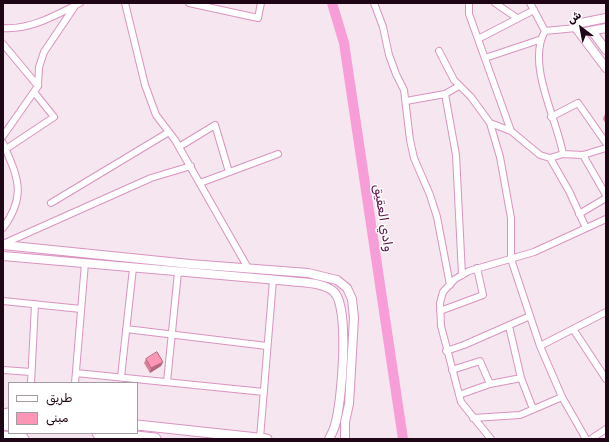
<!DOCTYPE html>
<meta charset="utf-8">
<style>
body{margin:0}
#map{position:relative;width:609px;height:442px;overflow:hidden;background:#f5e6ef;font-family:Rubik,"Noto Sans Arabic",sans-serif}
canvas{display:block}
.frame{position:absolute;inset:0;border:4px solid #1f0617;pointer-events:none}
.legend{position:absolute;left:8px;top:382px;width:130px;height:52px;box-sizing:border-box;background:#fff;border:1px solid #a59ba2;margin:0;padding:5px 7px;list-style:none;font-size:12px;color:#1f0617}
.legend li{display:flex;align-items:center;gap:8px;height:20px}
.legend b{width:20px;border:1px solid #a59ba2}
.north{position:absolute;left:561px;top:8px;width:40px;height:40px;-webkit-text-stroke:3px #fff;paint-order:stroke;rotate:328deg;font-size:11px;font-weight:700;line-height:16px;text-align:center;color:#1f0617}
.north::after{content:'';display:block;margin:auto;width:14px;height:18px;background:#1f0617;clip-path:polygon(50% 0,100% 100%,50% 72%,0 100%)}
</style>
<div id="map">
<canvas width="609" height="442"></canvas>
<div class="frame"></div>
<ul class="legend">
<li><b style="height:5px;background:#fff"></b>طريق</li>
<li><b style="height:11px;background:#fd96b6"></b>مبنى</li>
</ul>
<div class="north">ش</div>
</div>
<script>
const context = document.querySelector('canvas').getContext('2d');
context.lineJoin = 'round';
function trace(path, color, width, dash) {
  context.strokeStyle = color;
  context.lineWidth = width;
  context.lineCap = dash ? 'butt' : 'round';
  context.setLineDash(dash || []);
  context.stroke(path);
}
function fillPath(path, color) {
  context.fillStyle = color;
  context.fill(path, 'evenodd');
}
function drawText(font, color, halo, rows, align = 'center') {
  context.font = font + ' Rubik,"Noto Sans Arabic",sans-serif';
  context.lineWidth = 3;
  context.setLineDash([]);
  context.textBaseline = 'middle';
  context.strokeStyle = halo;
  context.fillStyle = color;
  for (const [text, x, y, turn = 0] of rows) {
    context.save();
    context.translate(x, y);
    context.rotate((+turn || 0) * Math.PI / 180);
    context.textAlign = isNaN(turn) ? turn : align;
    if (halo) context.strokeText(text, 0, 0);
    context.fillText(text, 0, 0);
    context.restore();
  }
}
const river = new Path2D(`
 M 332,3 L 344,43 L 403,439`);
const minor = new Path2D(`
 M 125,3 L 145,85 L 156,115 L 175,140 L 248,268
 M 189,3 L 258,18 L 261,3
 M 374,3 L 383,27 L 389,55 L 396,74 L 404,90 L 410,140 L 414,158 L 430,195 L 437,217 L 450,285
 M 469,3 L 469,14 L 511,131
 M 495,3 L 517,18
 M 530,3 L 545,31 L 576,28
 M 3,28 C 31,30 56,15 80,3
 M 478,39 L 534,10
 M 3,44 L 38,86
 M 439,51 L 454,80 L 471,97 L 490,123 L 511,131 L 540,155 L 550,158 L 563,154 C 557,119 526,64 545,31
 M 485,58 L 539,40
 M 445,94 L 456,155 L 462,275
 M 406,101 L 445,94 L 459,86
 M 551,117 L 578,103 L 606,143
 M 3,136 L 38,86 L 39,67 L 44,52 L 75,6
 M 3,143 C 18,178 27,195 3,228
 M 179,147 L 215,125 L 229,172
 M 6,149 L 54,117 L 34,92
 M 563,154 L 583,155 L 606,148
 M 583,155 L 606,195
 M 550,158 L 569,191 L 586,228
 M 200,183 L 278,154
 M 51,203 L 169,132
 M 579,214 L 606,198
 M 3,244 L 151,178 L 191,166
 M 3,301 L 81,309
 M 440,311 L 483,295 L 477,268
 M 509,326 L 521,378 L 533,409
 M 126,329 L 267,346
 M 573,329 L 606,379
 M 540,346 L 606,312
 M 446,351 L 464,345 L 530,316
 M 3,370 L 31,372
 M 452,370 L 480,361 L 490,384
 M 76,373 L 264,392
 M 121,377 L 133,268
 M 167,382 L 178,272
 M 31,383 L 35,304
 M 75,383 L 85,263
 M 459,395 L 490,384 L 521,378
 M 562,397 L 586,439
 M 473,418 L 520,415 L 562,397 L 540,346 L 511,259 L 511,218 L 500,157 L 490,123
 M 260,438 L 273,280
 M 491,439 L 461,402 L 441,326 L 440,303 L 443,292 L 455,279 L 469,271 L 534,252 L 606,219
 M 591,439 L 606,429`);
const tertiary = new Path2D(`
 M 606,18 L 581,23 L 576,28 L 606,68
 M 592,31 L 606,50
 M 580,33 L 606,28
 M 3,245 L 190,264 L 308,273 L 337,280 L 347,288 L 352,299 L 354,318 L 349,404 L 345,422 L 345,439
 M 3,256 L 289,281 C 302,283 324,282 334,292 C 350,307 342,403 335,425 C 334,430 331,435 329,439`);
const secondary = new Path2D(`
 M 137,425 L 267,439`);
const trunk = new Path2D(`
 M 3,415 L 9,414
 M 3,424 L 9,425
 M 98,433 L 155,439
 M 3,437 L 23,439`);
const wall = new Path2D(`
 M 606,113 L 606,124 L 603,119 L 605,114 Z
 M 146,359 L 163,362 L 161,366 L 150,373 L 144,363 Z`);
const shadedWall = new Path2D(`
 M 163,362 L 161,366 L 150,373 L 151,368 Z`);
const building = new Path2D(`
 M 157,352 L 163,362 L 151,368 L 146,359 Z`);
const waterNames = [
 ["وادي العقيق",383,218,81]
];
trace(river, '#f79ed9', 10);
trace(minor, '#da93c1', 8);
trace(tertiary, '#da93c1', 10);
trace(secondary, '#da93c1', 11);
trace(trunk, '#da93c1', 13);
trace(minor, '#fff', 6);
trace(tertiary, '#fff', 8);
trace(secondary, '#fff', 9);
trace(trunk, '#fff', 11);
fillPath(wall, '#da819d');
fillPath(shadedWall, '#b1697f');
fillPath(building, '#fd96b6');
trace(building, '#b1697f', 1);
drawText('italic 13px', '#5e114a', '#fff', waterNames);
</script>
